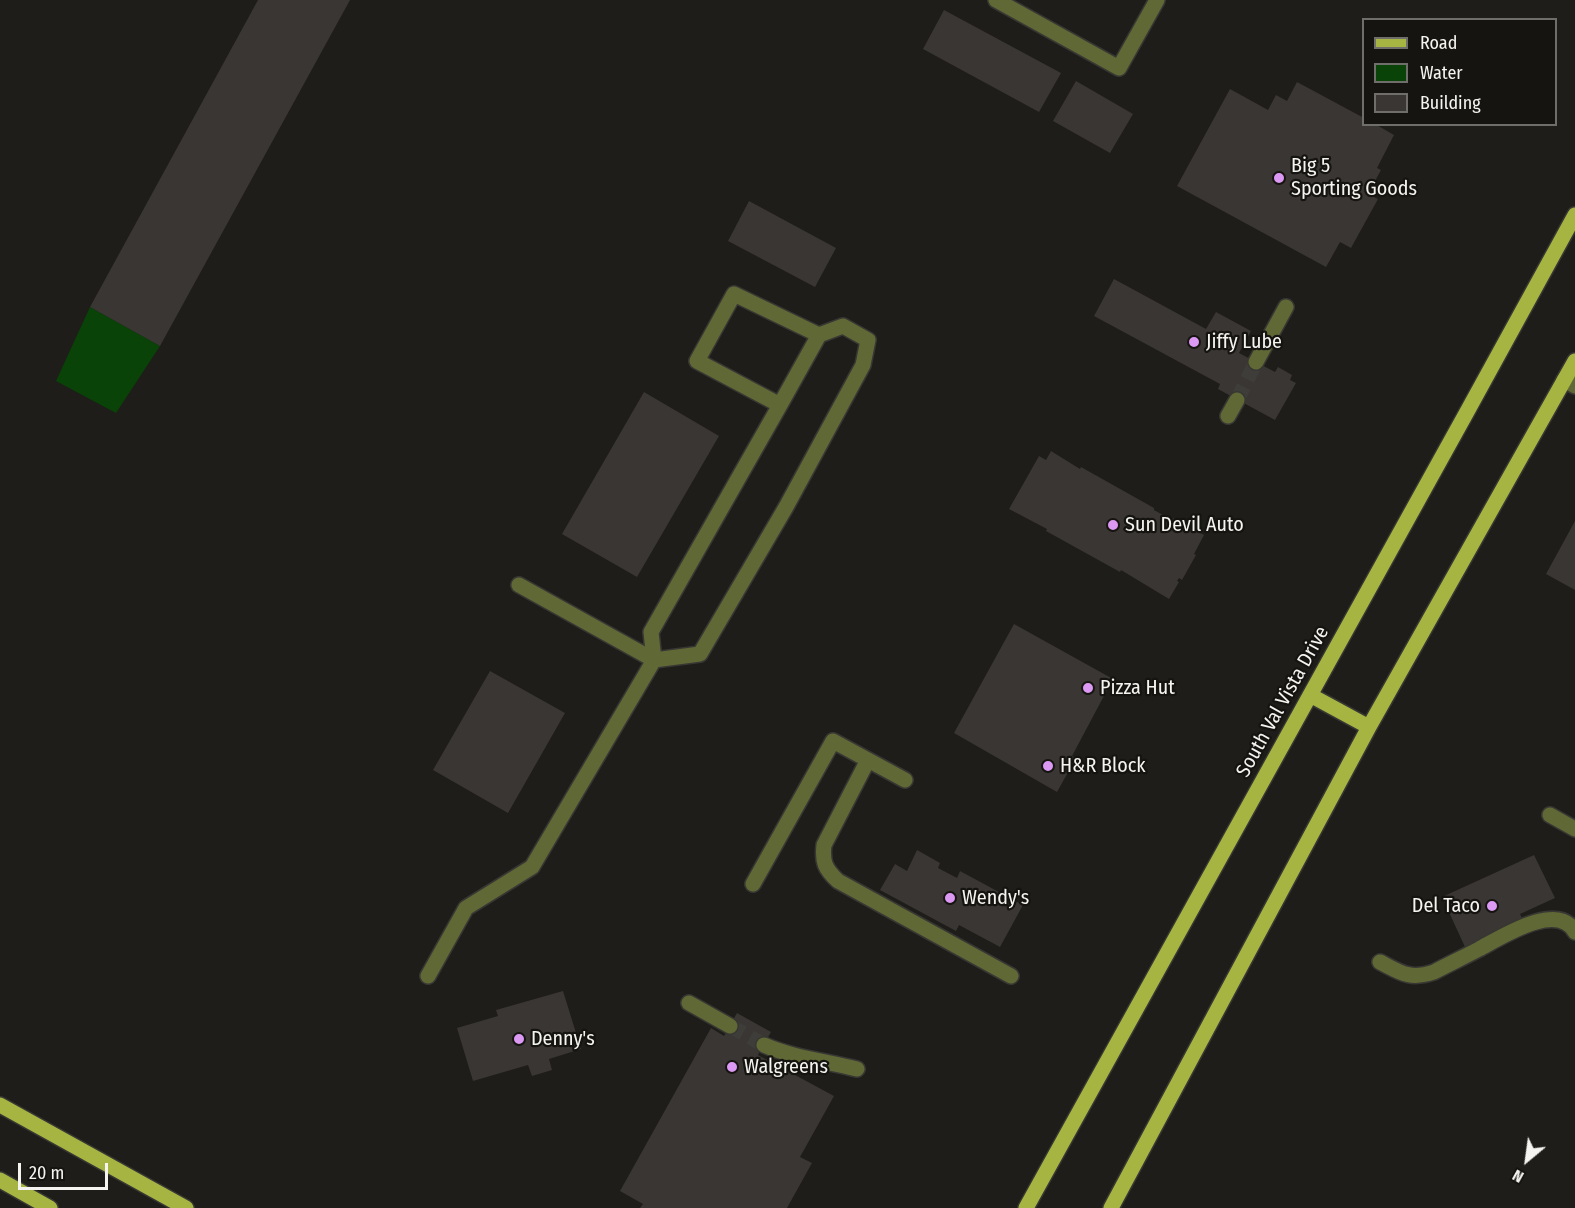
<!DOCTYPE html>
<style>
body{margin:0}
#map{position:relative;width:1575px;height:1208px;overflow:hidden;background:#1e1d19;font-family:"Fira Sans Condensed",sans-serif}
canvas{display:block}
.legend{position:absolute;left:1362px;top:18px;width:195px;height:108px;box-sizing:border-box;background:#151410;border:2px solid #6f6e6a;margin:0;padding:8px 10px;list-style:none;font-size:18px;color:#f5f4f1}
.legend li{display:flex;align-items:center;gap:12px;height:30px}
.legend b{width:30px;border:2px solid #6f6e6a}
.north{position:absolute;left:1497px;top:1130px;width:60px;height:60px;-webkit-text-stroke:4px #151410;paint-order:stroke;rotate:209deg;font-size:16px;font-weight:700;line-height:24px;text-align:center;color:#f5f4f1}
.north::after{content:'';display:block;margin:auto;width:21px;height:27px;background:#f5f4f1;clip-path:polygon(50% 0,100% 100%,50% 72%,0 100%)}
.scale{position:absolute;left:18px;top:1163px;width:90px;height:27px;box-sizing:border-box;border:3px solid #f5f4f1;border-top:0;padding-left:8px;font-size:18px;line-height:21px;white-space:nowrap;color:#f5f4f1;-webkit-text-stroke:4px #151410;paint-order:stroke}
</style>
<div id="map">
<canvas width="1575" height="1208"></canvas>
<ul class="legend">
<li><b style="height:8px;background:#a6b542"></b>Road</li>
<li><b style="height:16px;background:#094308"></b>Water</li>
<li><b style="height:16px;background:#3a3633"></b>Building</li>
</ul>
<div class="north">N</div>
<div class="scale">20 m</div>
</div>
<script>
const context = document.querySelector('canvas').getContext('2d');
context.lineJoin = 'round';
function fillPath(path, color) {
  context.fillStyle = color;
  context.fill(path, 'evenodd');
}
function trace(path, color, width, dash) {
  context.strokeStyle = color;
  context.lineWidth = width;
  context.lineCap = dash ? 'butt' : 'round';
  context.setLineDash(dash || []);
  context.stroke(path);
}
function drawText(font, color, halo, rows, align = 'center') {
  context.font = font + ' "Fira Sans Condensed",sans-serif';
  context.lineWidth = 4.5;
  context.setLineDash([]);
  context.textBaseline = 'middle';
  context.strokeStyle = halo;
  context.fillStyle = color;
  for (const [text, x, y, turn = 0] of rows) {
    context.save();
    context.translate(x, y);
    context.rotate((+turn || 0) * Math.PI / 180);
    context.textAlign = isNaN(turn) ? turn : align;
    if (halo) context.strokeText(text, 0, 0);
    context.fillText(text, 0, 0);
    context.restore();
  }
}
const water = new Path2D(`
 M 90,307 L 160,346 L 116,413 L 56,381 Z`);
const building = new Path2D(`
 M 258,0 L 350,0 L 160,346 L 90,307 Z
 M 944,10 L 1061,73 L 1039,112 L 923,49 Z
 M 1076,81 L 1133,114 L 1110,153 L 1053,121 Z
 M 1297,82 L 1364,118 L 1364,124 L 1375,124 L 1394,135 L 1377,168 L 1381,170 L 1368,194 L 1378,199 L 1351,248 L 1340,242 L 1326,267 L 1177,186 L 1230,89 L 1268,110 L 1276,95 L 1287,101 Z
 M 749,201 L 836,248 L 815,287 L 728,241 Z
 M 1114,279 L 1206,329 L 1216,312 L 1251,331 L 1239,353 L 1275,372 L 1278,367 L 1292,375 L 1290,380 L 1296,383 L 1275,420 L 1218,389 L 1220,384 L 1094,316 Z
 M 644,392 L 719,436 L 637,577 L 562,534 Z
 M 1051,451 L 1080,469 L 1081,467 L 1154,508 L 1154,510 L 1172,520 L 1173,518 L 1204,535 L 1194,554 L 1196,555 L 1182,580 L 1179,578 L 1177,581 L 1179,582 L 1169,599 L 1121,570 L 1120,572 L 1046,531 L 1047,529 L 1009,509 L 1039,456 L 1046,460 Z
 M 1575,521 L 1575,590 L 1546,574 Z
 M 1014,624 L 1113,679 L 1072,756 L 1076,758 L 1057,792 L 954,733 Z
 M 490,671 L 565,713 L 508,813 L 433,770 Z
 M 917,850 L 940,863 L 938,868 L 957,878 L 960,871 L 1023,905 L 1000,947 L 959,925 L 956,931 L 880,890 L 895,864 L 907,871 Z
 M 1534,855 L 1555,898 L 1520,914 L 1523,920 L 1465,947 L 1442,897 Z
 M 563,991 L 581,1049 L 549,1059 L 552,1070 L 532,1076 L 528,1065 L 473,1081 L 457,1028 L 498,1016 L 496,1010 Z
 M 737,1013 L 771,1032 L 758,1055 L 834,1096 L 800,1157 L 812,1163 L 787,1208 L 640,1208 L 643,1204 L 620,1191 L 711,1028 L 724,1036 Z`);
const minorTunnel = new Path2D(`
 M 1237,400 L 1256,362
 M 730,1026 L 764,1045`);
const minor = new Path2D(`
 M 996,0 L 1119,68 L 1157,0
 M 734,294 L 819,335 L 843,326 L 868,340 L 863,365 L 786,507 L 700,654 L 654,660 L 651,632 L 780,405 L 697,361 Z
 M 1256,362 L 1286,307
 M 1564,380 L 1575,386
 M 780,405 L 819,335
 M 1228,416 L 1237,400
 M 868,760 L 824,845 C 822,862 825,869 838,881 L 1011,976
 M 1550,815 L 1575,829
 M 753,884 L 833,741 L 905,780
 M 1380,962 C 1401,973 1410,980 1434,972 C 1449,964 1464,957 1479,949 C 1500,938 1558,900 1575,932
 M 428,976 L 466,908 L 532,867 L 654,660 L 519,585
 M 689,1003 L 730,1026
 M 764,1045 C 794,1058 826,1061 857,1069`);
const major = new Path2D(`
 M 1310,695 L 1369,727
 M 0,1105 L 186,1208
 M 0,1180 L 50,1208
 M 1026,1208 L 1468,410 L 1575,215
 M 1111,1208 L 1369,727 L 1575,361`);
const markers = [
 [1279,178,6,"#dc99f4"],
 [1194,342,6,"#dc99f4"],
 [1113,525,6,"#dc99f4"],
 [1088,688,6,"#dc99f4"],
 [1048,766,6,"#dc99f4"],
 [950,898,6,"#dc99f4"],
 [1492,906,6,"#dc99f4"],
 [519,1039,6,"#dc99f4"],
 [732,1067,6,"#dc99f4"]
];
const poiNames = [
 ["Big 5",1291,166],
 ["Sporting Goods",1291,189],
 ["Jiffy Lube",1206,342],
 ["Sun Devil Auto",1125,525],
 ["Pizza Hut",1100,688],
 ["H&R Block",1060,766],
 ["Wendy's",962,898],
 ["Del Taco",1480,906,"right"],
 ["Denny's",531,1039],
 ["Walgreens",744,1067]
];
const streetNames = [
 ["South Val Vista Drive",1283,702,-61]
];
fillPath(water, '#094308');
fillPath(building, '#3a3633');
trace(minorTunnel, '#3e3d39', 15, [15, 8]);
trace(minor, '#383733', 18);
trace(major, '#383733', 18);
trace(minor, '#606835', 15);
trace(major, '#a6b542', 15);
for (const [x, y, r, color] of markers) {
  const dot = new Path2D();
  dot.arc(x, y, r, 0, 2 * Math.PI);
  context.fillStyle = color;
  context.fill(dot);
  trace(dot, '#151410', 2);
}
drawText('20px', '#f5f4f1', '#151410', poiNames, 'left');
drawText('20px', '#f5f4f1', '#151410', streetNames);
</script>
